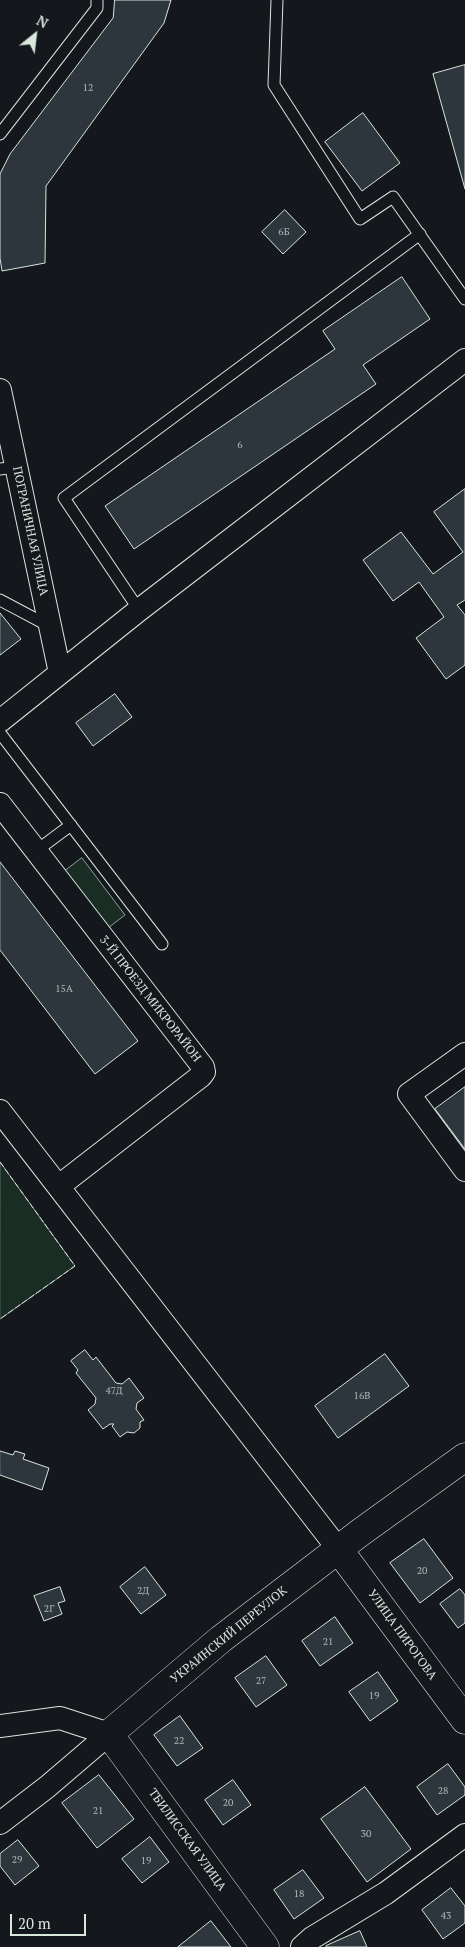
<!DOCTYPE html>
<meta charset="utf-8">
<style>
body{margin:0}
#map{position:relative;width:465px;height:1947px;overflow:hidden;background:#14181c;font-family:"PT Serif",serif}
canvas{display:block}
.north{position:absolute;left:10px;top:10px;width:50px;height:50px;-webkit-text-stroke:4px #14181c;paint-order:stroke;rotate:29deg;font-size:14px;font-weight:700;line-height:20px;text-align:center;color:#d8e6dc}
.north::after{content:'';display:block;margin:auto;width:18px;height:22px;background:#d8e6dc;clip-path:polygon(50% 0,100% 100%,50% 72%,0 100%)}
.scale{position:absolute;left:10px;top:1914px;width:76px;height:22px;box-sizing:border-box;border:2px solid #d8e6dc;border-top:0;padding-left:6px;font-size:15px;line-height:18px;white-space:nowrap;color:#d8e6dc;-webkit-text-stroke:4px #14181c;paint-order:stroke}
</style>
<div id="map">
<canvas width="465" height="1947"></canvas>
<div class="north">N</div>
<div class="scale">20 m</div>
</div>
<script>
const context = document.querySelector('canvas').getContext('2d');
context.lineJoin = 'round';
function fillPath(path, color) {
  context.fillStyle = color;
  context.fill(path, 'evenodd');
}
function trace(path, color, width, dash) {
  context.strokeStyle = color;
  context.lineWidth = width;
  context.lineCap = dash ? 'butt' : 'round';
  context.setLineDash(dash || []);
  context.stroke(path);
}
function drawText(font, color, halo, rows, align = 'center') {
  context.font = font + ' "PT Serif",serif';
  context.lineWidth = 4;
  context.setLineDash([]);
  context.textBaseline = 'middle';
  context.strokeStyle = halo;
  context.fillStyle = color;
  for (const [text, x, y, turn = 0] of rows) {
    context.save();
    context.translate(x, y);
    context.rotate((+turn || 0) * Math.PI / 180);
    context.textAlign = isNaN(turn) ? turn : align;
    if (halo) context.strokeText(text, 0, 0);
    context.fillText(text, 0, 0);
    context.restore();
  }
}
const green = new Path2D(`
 M 82,858 L 125,915 L 108,928 L 65,871 Z
 M 0,1162 L 75,1266 L 0,1319 Z`);
const building = new Path2D(`
 M 115,0 L 171,0 L 164,23 L 46,186 L 45,263 L 2,271 L 0,258 L 0,174 L 10,154 L 113,18 Z
 M 465,65 L 465,189 L 433,74 Z
 M 363,113 L 400,163 L 362,191 L 325,142 Z
 M 285,210 L 306,232 L 283,254 L 262,232 Z
 M 402,277 L 430,319 L 363,365 L 376,384 L 134,549 L 105,506 L 335,349 L 323,331 Z
 M 465,489 L 465,600 L 457,605 L 465,615 L 465,665 L 446,679 L 416,638 L 444,617 L 419,582 L 393,601 L 363,560 L 401,532 L 433,574 L 463,552 L 434,512 Z
 M 0,613 L 21,639 L 0,655 Z
 M 115,694 L 132,717 L 93,746 L 76,723 Z
 M 0,862 L 138,1041 L 95,1074 L 0,950 Z
 M 465,1087 L 465,1149 L 435,1109 Z
 M 85,1350 L 93,1360 L 96,1357 L 116,1383 L 122,1384 L 129,1378 L 144,1398 L 137,1403 L 136,1409 L 144,1420 L 140,1422 L 140,1428 L 134,1433 L 127,1432 L 120,1437 L 112,1426 L 114,1424 L 110,1424 L 103,1429 L 88,1410 L 95,1404 L 96,1398 L 76,1373 L 78,1370 L 71,1361 Z
 M 385,1354 L 409,1386 L 338,1438 L 315,1406 Z
 M 0,1451 L 13,1455 L 15,1451 L 25,1454 L 23,1459 L 49,1468 L 42,1490 L 0,1475 Z
 M 424,1539 L 453,1578 L 420,1603 L 390,1563 Z
 M 145,1567 L 166,1595 L 141,1614 L 120,1587 Z
 M 60,1587 L 65,1601 L 58,1603 L 62,1614 L 44,1621 L 34,1596 Z
 M 460,1589 L 465,1595 L 465,1623 L 458,1628 L 440,1604 Z
 M 335,1617 L 353,1643 L 320,1666 L 302,1641 Z
 M 266,1656 L 287,1685 L 256,1707 L 235,1678 Z
 M 378,1672 L 398,1701 L 370,1721 L 349,1692 Z
 M 180,1716 L 203,1748 L 177,1766 L 154,1735 Z
 M 448,1764 L 465,1787 L 465,1795 L 437,1815 L 417,1787 Z
 M 99,1775 L 134,1819 L 97,1848 L 62,1803 Z
 M 233,1780 L 251,1805 L 223,1825 L 205,1800 Z
 M 365,1787 L 411,1849 L 367,1882 L 321,1819 Z
 M 150,1837 L 169,1862 L 142,1883 L 122,1859 Z
 M 18,1840 L 39,1866 L 15,1885 L 0,1866 L 0,1854 Z
 M 303,1870 L 324,1898 L 294,1919 L 274,1890 Z
 M 451,1888 L 465,1906 L 465,1923 L 443,1939 L 422,1910 Z
 M 211,1921 L 231,1947 L 178,1947 Z
 M 360,1931 L 367,1947 L 326,1947 L 326,1946 Z`);
const service = new Path2D(`
 M 277,0 L 274,85 L 360,219 L 393,197 L 465,299
 M 0,134 L 97,8 L 97,0
 M 0,469 L 17,467
 M 0,600 L 49,626
 M 139,610 L 64,498 L 420,234
 M 0,733 L 162,944
 M 36,851 L 71,825`);
const minor = new Path2D(`
 M 0,390 L 60,673
 M 0,721 L 139,610 L 465,360
 M 0,804 L 203,1067 L 204,1072 L 201,1076 L 59,1186
 M 465,1054 L 409,1094 L 465,1170
 M 0,1111 L 339,1550
 M 0,1726 L 60,1718 L 109,1734
 M 0,1823 L 47,1787 L 109,1734
 M 302,1947 L 312,1938 L 386,1893 L 465,1835`);
const secondary = new Path2D(`
 M 339,1550 L 465,1720
 M 265,1947 L 109,1734 L 221,1639 L 361,1532 L 465,1457`);
const fence = new Path2D(`
 M 0,1162 L 75,1266 L 0,1319`);
const numberNames = [
 ["12",88,88],
 ["6Б",284,232],
 ["6",240,445],
 ["15А",64,989],
 ["47Д",114,1391],
 ["16В",362,1396],
 ["20",422,1571],
 ["2Д",143,1591],
 ["2Г",49,1609],
 ["21",328,1642],
 ["27",261,1681],
 ["19",374,1696],
 ["22",179,1741],
 ["28",443,1791],
 ["20",228,1803],
 ["21",98,1811],
 ["30",366,1834],
 ["29",17,1860],
 ["19",146,1861],
 ["18",299,1894],
 ["43",446,1916]
];
const streetNames = [
 ["ПОГРАНИЧНАЯ УЛИЦА",30,531,78],
 ["3-Й ПРОЕЗД МИКРОРАЙОН",150,999,52],
 ["УКРАИНСКИЙ ПЕРЕУЛОК",229,1635,-39],
 ["УЛИЦА ПИРОГОВА",402,1635,54],
 ["ТБИЛИССКАЯ УЛИЦА",187,1840,54]
];
fillPath(green, '#1a2d24');
trace(green, '#939e99', 1);
fillPath(building, '#2c363c');
trace(building, '#d8e6dc', 1);
trace(service, '#d8e6dc', 13);
trace(minor, '#d8e6dc', 24);
trace(secondary, '#d8e6dc', 29);
trace(service, '#14181c', 11);
trace(minor, '#14181c', 22);
trace(secondary, '#14181c', 28);
trace(fence, '#d8e6dc', 1, [6, 2.5]);
drawText('10px', '#adbab4', null, numberNames);
drawText('12px', '#d8e6dc', '#14181c', streetNames);
</script>
